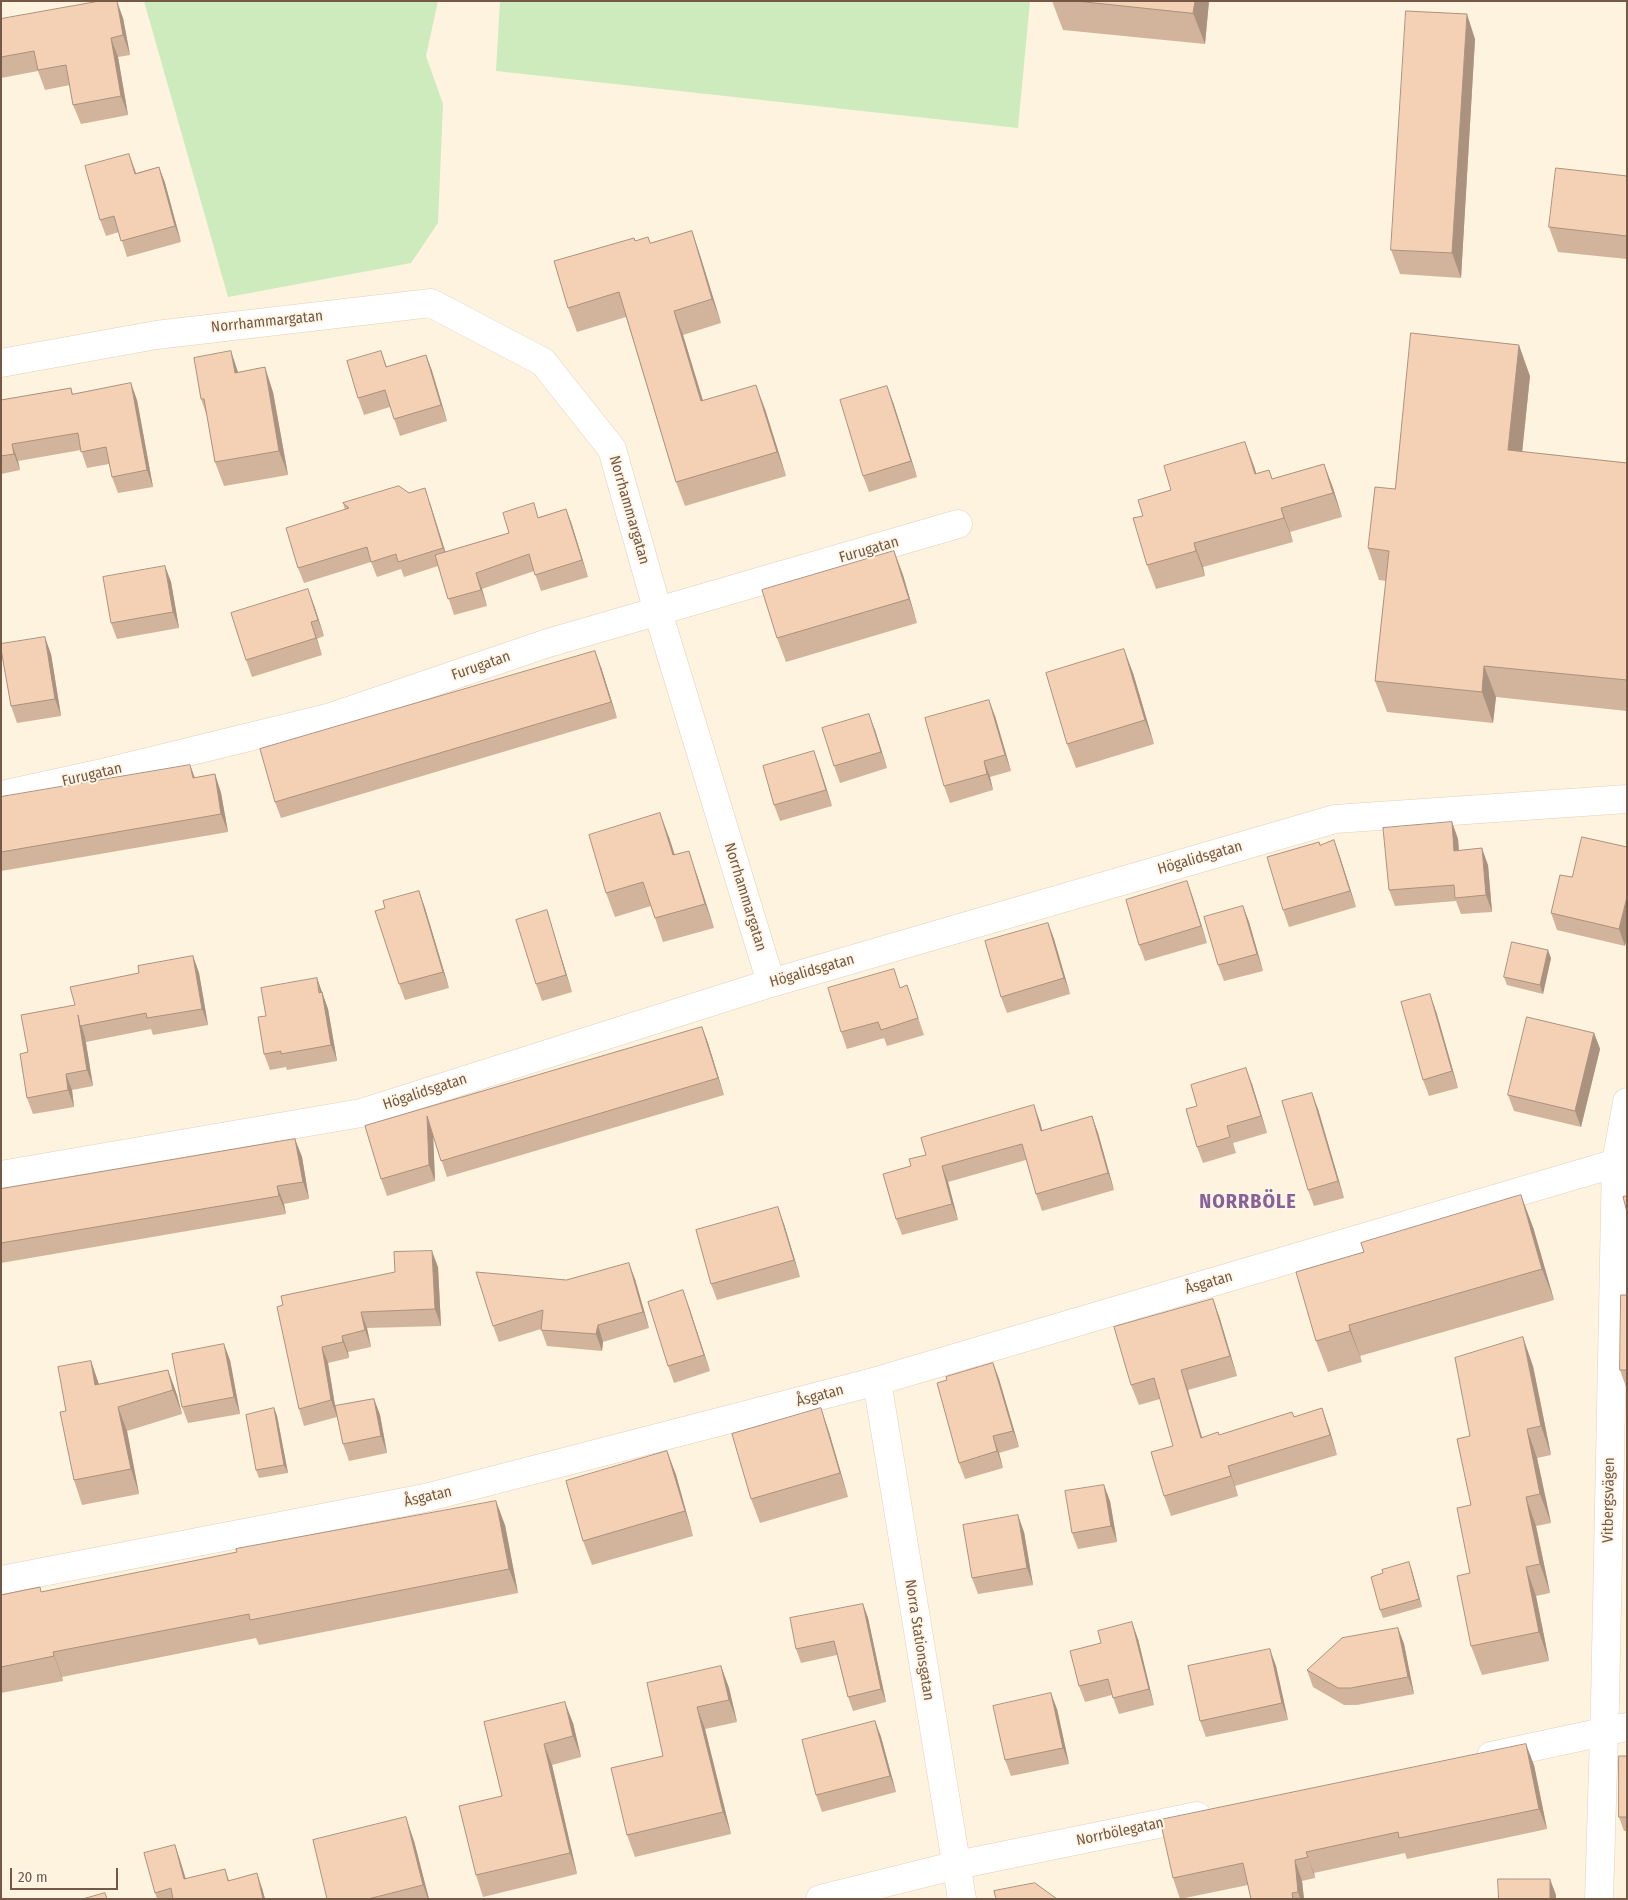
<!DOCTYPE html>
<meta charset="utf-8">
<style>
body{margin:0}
#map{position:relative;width:1628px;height:1900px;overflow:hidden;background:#fdf3df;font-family:"Fira Sans Condensed",sans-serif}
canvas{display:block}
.frame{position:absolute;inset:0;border:2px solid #755946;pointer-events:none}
.scale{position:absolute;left:10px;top:1868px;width:108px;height:22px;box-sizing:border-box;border:2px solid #755946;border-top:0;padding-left:6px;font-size:15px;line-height:18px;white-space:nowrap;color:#755946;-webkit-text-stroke:4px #fff6e7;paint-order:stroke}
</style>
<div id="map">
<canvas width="1628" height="1900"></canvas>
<div class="frame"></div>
<div class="scale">20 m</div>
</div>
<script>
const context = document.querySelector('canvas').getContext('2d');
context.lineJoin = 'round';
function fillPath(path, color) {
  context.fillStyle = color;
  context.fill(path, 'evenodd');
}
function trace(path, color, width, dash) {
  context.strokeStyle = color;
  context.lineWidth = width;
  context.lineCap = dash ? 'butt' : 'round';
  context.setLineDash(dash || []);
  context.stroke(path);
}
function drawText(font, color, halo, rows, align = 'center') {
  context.font = font + ' "Fira Sans Condensed",sans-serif';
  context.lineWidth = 4;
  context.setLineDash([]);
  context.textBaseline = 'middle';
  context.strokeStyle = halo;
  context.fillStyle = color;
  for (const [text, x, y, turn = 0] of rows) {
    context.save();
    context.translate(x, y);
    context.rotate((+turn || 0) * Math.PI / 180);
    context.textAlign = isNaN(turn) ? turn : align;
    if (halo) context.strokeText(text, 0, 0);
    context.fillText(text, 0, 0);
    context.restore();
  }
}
const green = new Path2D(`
 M 144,1 L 438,1 L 426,56 L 443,104 L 438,223 L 411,263 L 228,297 Z
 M 500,1 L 1030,1 L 1018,128 L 496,71 Z`);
const minor = new Path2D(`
 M 1,363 L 156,335 L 431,303 L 543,362 L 612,449 L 658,612 L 771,983
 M 1,795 L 98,774 L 331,717 L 548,643 L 958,524
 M 1,1175 L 361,1113 L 771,983 L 1335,819 L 1627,799
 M 877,1381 L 962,1899
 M 1,1580 L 425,1498 L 877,1381 L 1627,1160
 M 1491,1756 L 1627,1727
 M 820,1899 L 957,1865 L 1197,1816
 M 1599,1899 L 1605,1703 L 1616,1163 L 1627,1102`);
const wall = new Path2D(`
 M 1052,1 L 1209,1 L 1205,44 L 1063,30 Z
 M 123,18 L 130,55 L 118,57 L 128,115 L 81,124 L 73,105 L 70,85 L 45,90 L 38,71 L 1,78 L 1,19 Z
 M 1475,39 L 1461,278 L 1400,274 L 1391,250 Z
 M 159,167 L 165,183 L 181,242 L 127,257 L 119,232 L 106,236 L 100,220 L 136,173 Z
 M 1627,176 L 1627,259 L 1558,252 L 1549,227 Z
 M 692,231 L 700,255 L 721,323 L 683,335 L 703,400 L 765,409 L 786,476 L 685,506 L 676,482 L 626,317 L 577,332 L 568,308 L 635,241 L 650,243 Z
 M 381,351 L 387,367 L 426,355 L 432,371 L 447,421 L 400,436 L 390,407 L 364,415 L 358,398 Z
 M 238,372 L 273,392 L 288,475 L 224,486 L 215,462 L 207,416 L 201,399 Z
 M 1530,376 L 1522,452 L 1627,463 L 1627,711 L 1496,697 L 1493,723 L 1387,712 L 1375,681 L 1386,581 L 1379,580 L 1368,548 L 1395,489 Z
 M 71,388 L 73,394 L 137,400 L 153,487 L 118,493 L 112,477 L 109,464 L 87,468 L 81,450 L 18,461 L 20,470 L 1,474 L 1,400 Z
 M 893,402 L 917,477 L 869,492 L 863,476 Z
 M 1324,464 L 1333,488 L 1342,517 L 1290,532 L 1293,542 L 1203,567 L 1205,576 L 1156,589 L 1147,565 L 1143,516 L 1254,466 L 1256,474 L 1273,479 Z
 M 409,493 L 430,503 L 445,552 L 509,533 L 539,517 L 566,509 L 572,525 L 588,577 L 541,591 L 534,571 L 482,589 L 487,606 L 454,615 L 438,566 L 404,577 L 401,569 L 377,577 L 371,562 L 304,583 L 298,568 L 345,510 L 343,503 Z
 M 894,551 L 903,575 L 917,623 L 786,662 L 777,638 Z
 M 165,566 L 171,582 L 179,628 L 117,639 L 111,623 Z
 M 314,605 L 324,636 L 317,639 L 322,655 L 252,677 L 246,660 Z
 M 51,654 L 61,716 L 17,723 L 11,706 Z
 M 601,667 L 617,718 L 281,818 L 275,802 Z
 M 1133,673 L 1154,744 L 1076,768 L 1067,744 Z
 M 995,716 L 1011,771 L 990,777 L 993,790 L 950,803 L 944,786 Z
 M 875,730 L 887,768 L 840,783 L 834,766 Z
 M 820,768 L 832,806 L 780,821 L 774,805 Z
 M 215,774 L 221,793 L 228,832 L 1,871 L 1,797 L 195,778 Z
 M 1452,822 L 1458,839 L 1459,850 L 1488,865 L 1492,912 L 1461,914 L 1456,901 L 1395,906 L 1389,890 Z
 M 669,837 L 675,855 L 697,875 L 714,928 L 663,942 L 651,906 L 615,917 L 606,893 Z
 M 1334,840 L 1340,857 L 1356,907 L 1289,927 L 1283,910 L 1320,845 Z
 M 1627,847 L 1625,946 L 1557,930 L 1551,913 L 1572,877 Z
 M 1187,881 L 1193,898 L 1207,943 L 1145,961 L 1139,945 Z
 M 419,891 L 425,908 L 449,988 L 405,1000 L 399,984 L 385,908 Z
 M 1243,906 L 1249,922 L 1263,971 L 1224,981 L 1218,965 Z
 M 547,910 L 552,927 L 572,992 L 542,1001 L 536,984 Z
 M 1048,923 L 1054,939 L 1070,994 L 1007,1013 L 1001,997 Z
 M 193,956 L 199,973 L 208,1025 L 153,1035 L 151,1029 L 86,1042 L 85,1037 L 93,1086 L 72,1090 L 74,1107 L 33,1114 L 27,1098 L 28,1052 L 75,1005 L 139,973 Z
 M 1551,958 L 1543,994 L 1507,985 L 1504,977 Z
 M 317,978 L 328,1009 L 337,1061 L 287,1070 L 286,1067 L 270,1070 L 264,1054 L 266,1016 Z
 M 900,987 L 913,1002 L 924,1035 L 887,1046 L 884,1038 L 847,1049 L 841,1032 Z
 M 1436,1011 L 1458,1088 L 1429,1096 L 1423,1080 Z
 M 702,1027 L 708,1043 L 724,1095 L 447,1177 L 433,1135 L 435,1181 L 387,1196 L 381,1179 L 365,1126 Z
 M 1594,1033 L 1600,1049 L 1581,1127 L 1514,1111 L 1508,1095 Z
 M 1252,1084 L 1267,1133 L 1233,1143 L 1236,1153 L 1203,1163 L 1197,1147 L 1197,1106 Z
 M 1318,1109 L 1344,1198 L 1314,1206 L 1308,1190 Z
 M 1092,1116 L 1098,1133 L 1114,1190 L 1042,1211 L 1036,1194 L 1026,1160 L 948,1182 L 958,1220 L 902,1235 L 896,1219 L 911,1166 L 1040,1122 L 1042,1131 Z
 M 295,1139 L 302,1157 L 309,1199 L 284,1204 L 286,1214 L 1,1263 L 1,1189 Z
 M 784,1224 L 800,1277 L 717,1300 L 711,1284 Z
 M 1533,1227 L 1554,1300 L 1360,1356 L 1362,1362 L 1328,1372 L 1316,1341 Z
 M 438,1267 L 441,1326 L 367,1328 L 371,1347 L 348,1352 L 349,1358 L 328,1363 L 335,1406 L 374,1399 L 380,1415 L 387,1453 L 349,1461 L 343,1444 L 337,1417 L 304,1426 L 299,1409 L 283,1305 Z
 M 635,1279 L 649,1328 L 603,1342 L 602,1351 L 547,1346 L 541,1329 L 499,1342 L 493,1326 L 566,1280 Z
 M 1627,1295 L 1627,1390 L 1620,1370 Z
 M 1213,1299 L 1220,1319 L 1237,1376 L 1188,1390 L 1202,1437 L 1219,1435 L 1294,1417 L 1329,1428 L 1337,1455 L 1235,1486 L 1238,1496 L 1171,1516 L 1164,1496 L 1173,1446 L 1160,1399 L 1139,1405 L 1131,1385 Z
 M 689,1307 L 710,1371 L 674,1383 L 668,1366 Z
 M 230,1360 L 240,1414 L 188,1423 L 182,1407 Z
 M 91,1361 L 99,1384 L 168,1370 L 177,1395 L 182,1414 L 127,1431 L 139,1494 L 82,1505 L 74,1480 L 66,1411 Z
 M 993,1363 L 999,1379 L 1019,1447 L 999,1453 L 1003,1468 L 965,1479 L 959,1463 L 947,1380 Z
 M 1533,1366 L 1551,1455 L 1537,1458 L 1551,1523 L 1536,1526 L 1550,1593 L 1536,1596 L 1549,1661 L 1482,1675 L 1471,1646 L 1470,1436 Z
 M 274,1408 L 277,1416 L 288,1473 L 259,1478 L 256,1470 Z
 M 821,1408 L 829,1432 L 848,1497 L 760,1523 L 751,1499 Z
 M 667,1451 L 676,1475 L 693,1536 L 592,1565 L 583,1541 Z
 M 1110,1501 L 1117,1542 L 1078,1549 L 1072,1533 Z
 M 505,1525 L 518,1593 L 259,1645 L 256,1638 L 62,1677 L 63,1681 L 1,1693 L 1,1595 L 42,1592 Z
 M 1024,1532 L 1033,1585 L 978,1594 L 972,1578 Z
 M 1412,1571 L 1422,1607 L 1383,1618 L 1380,1610 L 1383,1573 Z
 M 863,1604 L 868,1618 L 886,1702 L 853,1711 L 848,1697 L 837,1655 L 801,1663 L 796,1649 Z
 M 1398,1628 L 1404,1644 L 1414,1694 L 1357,1705 L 1344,1705 L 1313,1687 L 1307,1670 Z
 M 1138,1639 L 1154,1705 L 1119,1714 L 1112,1695 L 1085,1702 L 1079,1686 Z
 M 721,1666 L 729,1688 L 737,1722 L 705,1729 L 731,1834 L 635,1857 L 627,1835 L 663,1756 Z
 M 1276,1666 L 1288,1720 L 1206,1737 L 1200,1721 Z
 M 1057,1709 L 1069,1764 L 1011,1776 L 1005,1760 Z
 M 875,1721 L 881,1737 L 896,1792 L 822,1812 L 816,1795 Z
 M 484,1722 L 573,1723 L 581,1757 L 552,1765 L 577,1874 L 483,1897 L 476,1875 L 502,1796 Z
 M 1627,1756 L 1627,1831 L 1624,1831 L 1619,1817 Z
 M 1534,1765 L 1547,1829 L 1407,1859 L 1405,1853 L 1314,1873 L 1315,1878 L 1302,1881 L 1304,1899 L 1251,1899 L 1248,1885 L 1180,1899 L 1173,1878 Z
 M 414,1841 L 429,1899 L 327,1899 Z
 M 175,1845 L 180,1860 L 186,1879 L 225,1869 L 229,1880 L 262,1888 L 265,1899 L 157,1899 L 155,1893 Z`);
const shadedWall = new Path2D(`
 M 117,1 L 123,18 L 130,55 L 123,35 Z
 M 1195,1 L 1209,1 L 1205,44 L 1193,13 Z
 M 1467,14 L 1475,39 L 1461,278 L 1452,253 Z
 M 111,38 L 118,57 L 128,115 L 121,96 Z
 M 129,154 L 135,170 L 141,190 L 135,174 Z
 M 159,167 L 165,183 L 181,242 L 175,226 Z
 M 692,231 L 700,255 L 721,323 L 712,299 Z
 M 674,311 L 683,335 L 710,425 L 701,401 Z
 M 1519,345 L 1530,376 L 1519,482 L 1508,450 Z
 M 231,351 L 239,375 L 235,373 Z
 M 426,355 L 432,371 L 447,421 L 441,405 Z
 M 265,367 L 273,392 L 288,475 L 279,451 Z
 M 131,383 L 137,400 L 153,487 L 147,470 Z
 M 756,385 L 765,409 L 786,476 L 777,452 Z
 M 887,386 L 893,402 L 917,477 L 911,461 Z
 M 1245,442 L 1254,466 L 1264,499 L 1255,474 Z
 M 12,444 L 18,461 L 20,470 L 14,454 Z
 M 1324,464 L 1333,488 L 1342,517 L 1333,493 Z
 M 425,488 L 430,503 L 449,563 L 443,548 Z
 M 1281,508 L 1290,532 L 1293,542 L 1284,518 Z
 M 566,509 L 572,525 L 588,577 L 582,560 Z
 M 1194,543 L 1203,567 L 1205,576 L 1196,551 Z
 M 894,551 L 903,575 L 917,623 L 909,599 Z
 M 165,566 L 171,582 L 179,628 L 173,612 Z
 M 476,573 L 482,589 L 487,606 L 481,590 Z
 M 308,589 L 314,605 L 324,636 L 318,620 Z
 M 311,622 L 317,639 L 322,655 L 316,638 Z
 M 45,637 L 51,654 L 61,716 L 55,699 Z
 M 1124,649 L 1133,673 L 1154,744 L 1145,720 Z
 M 595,651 L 601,667 L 617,718 L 611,702 Z
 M 1484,666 L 1496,697 L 1493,723 L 1482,692 Z
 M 989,700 L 995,716 L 1011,771 L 1005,755 Z
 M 869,714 L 875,730 L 887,768 L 881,752 Z
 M 814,751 L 820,768 L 832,806 L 826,790 Z
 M 984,761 L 990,777 L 993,790 L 987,774 Z
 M 190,765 L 197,783 L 193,778 Z
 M 215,774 L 221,793 L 228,832 L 221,814 Z
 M 660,813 L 669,837 L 682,880 L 673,855 Z
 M 1452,822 L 1458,839 L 1460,867 L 1454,851 Z
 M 1334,840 L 1340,857 L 1356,907 L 1350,891 Z
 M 1482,848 L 1488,865 L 1492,912 L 1486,895 Z
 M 689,851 L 697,875 L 714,928 L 705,904 Z
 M 1187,881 L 1193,898 L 1207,943 L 1201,926 Z
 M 419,891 L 425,908 L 449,988 L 443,972 Z
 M 1627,897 L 1627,938 L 1625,946 L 1619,929 Z
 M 1243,906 L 1249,922 L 1263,971 L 1257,954 Z
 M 547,910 L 552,927 L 572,992 L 566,975 Z
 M 1048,923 L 1054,939 L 1070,994 L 1064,978 Z
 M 1548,950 L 1551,958 L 1543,994 L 1540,985 Z
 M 193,956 L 199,973 L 208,1025 L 202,1009 Z
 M 317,978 L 328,1009 L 337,1061 L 331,1045 Z
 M 1430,994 L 1436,1011 L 1458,1088 L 1452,1071 Z
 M 78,1015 L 85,1037 L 93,1086 L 87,1070 Z
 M 702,1027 L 708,1043 L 724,1095 L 718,1078 Z
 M 1594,1033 L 1600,1049 L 1581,1127 L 1575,1111 Z
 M 1246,1068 L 1252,1084 L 1267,1133 L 1261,1116 Z
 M 66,1074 L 72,1090 L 74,1107 L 68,1090 Z
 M 1312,1093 L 1318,1109 L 1344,1198 L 1338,1181 Z
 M 1034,1105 L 1040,1122 L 1047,1148 L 1041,1131 Z
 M 427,1116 L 433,1132 L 435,1181 L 429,1165 Z
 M 1092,1116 L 1098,1133 L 1114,1190 L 1108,1173 Z
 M 295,1139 L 302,1157 L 309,1199 L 303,1182 Z
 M 942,1166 L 948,1182 L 958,1220 L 952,1204 Z
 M 277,1186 L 284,1204 L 286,1214 L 279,1196 Z
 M 1521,1195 L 1533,1227 L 1554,1300 L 1542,1269 Z
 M 778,1207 L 784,1224 L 800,1277 L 794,1260 Z
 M 432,1251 L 438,1267 L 441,1326 L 435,1309 Z
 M 629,1263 L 635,1279 L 649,1328 L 643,1312 Z
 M 683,1290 L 689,1307 L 710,1371 L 704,1355 Z
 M 1213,1299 L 1220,1319 L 1237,1376 L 1230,1356 Z
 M 361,1312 L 367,1328 L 371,1347 L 365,1330 Z
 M 598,1325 L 603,1342 L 602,1351 L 596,1334 Z
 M 1349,1325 L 1360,1356 L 1362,1362 L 1350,1331 Z
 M 342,1336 L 348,1352 L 349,1358 L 343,1342 Z
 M 1523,1337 L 1533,1366 L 1551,1455 L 1541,1426 Z
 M 224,1344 L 230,1360 L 240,1414 L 234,1397 Z
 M 322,1347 L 328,1363 L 337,1417 L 331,1400 Z
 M 91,1361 L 99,1385 L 95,1385 Z
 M 993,1363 L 999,1379 L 1019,1447 L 1013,1431 Z
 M 168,1370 L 177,1395 L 182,1414 L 173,1390 Z
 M 1181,1370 L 1188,1390 L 1208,1458 L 1201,1438 Z
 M 374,1399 L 380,1415 L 387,1453 L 381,1436 Z
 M 118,1407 L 127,1431 L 139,1494 L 131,1469 Z
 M 274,1408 L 277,1416 L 288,1473 L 284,1465 Z
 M 821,1408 L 829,1432 L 848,1497 L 840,1473 Z
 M 1322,1408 L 1329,1428 L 1337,1455 L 1330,1435 Z
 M 1527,1429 L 1537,1458 L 1551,1523 L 1540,1494 Z
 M 993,1436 L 999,1453 L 1003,1468 L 997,1451 Z
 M 667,1451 L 676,1475 L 693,1536 L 685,1511 Z
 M 1228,1466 L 1235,1486 L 1238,1496 L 1231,1476 Z
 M 1104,1485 L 1110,1501 L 1117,1542 L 1111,1526 Z
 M 1526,1497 L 1536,1526 L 1550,1593 L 1540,1564 Z
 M 496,1501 L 505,1525 L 518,1593 L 509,1569 Z
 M 1018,1515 L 1024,1532 L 1033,1585 L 1027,1568 Z
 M 1409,1562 L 1412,1571 L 1422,1607 L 1419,1599 Z
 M 1526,1567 L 1536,1596 L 1549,1661 L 1539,1632 Z
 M 863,1604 L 868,1618 L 886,1702 L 881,1689 Z
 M 1132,1622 L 1138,1639 L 1154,1705 L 1149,1689 Z
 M 1398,1628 L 1404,1644 L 1414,1694 L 1408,1677 Z
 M 1270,1649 L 1276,1666 L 1288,1720 L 1282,1703 Z
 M 53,1652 L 62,1677 L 63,1681 L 54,1656 Z
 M 721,1666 L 729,1688 L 737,1722 L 729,1700 Z
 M 1051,1693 L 1057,1709 L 1069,1764 L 1063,1748 Z
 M 565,1702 L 573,1723 L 581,1757 L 573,1736 Z
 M 697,1707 L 705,1729 L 731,1834 L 723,1812 Z
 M 875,1721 L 881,1737 L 896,1792 L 890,1776 Z
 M 544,1744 L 552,1765 L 577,1874 L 570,1853 Z
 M 1526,1744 L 1534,1765 L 1547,1829 L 1539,1809 Z
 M 406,1817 L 414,1841 L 429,1899 L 428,1899 L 423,1885 Z
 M 175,1845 L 180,1860 L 190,1894 L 184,1879 Z
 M 1306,1852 L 1314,1873 L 1315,1878 L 1308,1857 Z
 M 1295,1860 L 1302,1881 L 1304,1899 L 1300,1899 L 1298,1892 Z
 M 257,1873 L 262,1888 L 265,1899 L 263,1899 Z
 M 1550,1879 L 1556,1895 L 1556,1899 L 1550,1899 Z`);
const building = new Path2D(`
 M 100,1 L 117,1 L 123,35 L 111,38 L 121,96 L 73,105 L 66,65 L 38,70 L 34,51 L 1,57 L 1,19 Z
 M 1076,1 L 1195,1 L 1193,13 Z
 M 1406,11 L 1467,14 L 1452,253 L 1391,250 Z
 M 129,154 L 135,174 L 159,167 L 175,226 L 121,241 L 114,216 L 100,220 L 85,166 Z
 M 1556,168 L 1627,176 L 1627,236 L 1549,227 Z
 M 692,231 L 712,299 L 674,311 L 701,401 L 756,385 L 777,452 L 676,482 L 619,292 L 568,308 L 554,261 L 634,238 L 635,241 L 648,237 L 650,243 Z
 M 1411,333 L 1519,345 L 1508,450 L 1627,463 L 1627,680 L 1484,666 L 1482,692 L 1375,681 L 1389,551 L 1368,548 L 1375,487 L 1395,489 Z
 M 231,351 L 235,373 L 265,367 L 279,451 L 215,462 L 204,399 L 201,399 L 194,358 Z
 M 381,351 L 386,367 L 426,355 L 441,405 L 394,419 L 385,390 L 358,398 L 347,361 Z
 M 131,383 L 147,470 L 112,477 L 106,447 L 81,452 L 78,433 L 12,444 L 14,454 L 1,456 L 1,400 L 71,388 L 72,394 Z
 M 887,386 L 911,461 L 863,476 L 840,400 Z
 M 1245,442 L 1255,474 L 1269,470 L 1272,479 L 1324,464 L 1333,493 L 1281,508 L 1284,518 L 1194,543 L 1196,551 L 1147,565 L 1133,518 L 1143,516 L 1138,500 L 1171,490 L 1164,466 Z
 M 399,486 L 409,493 L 425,488 L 443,548 L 398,562 L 396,554 L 371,562 L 367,547 L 298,568 L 286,528 L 349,508 L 343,503 Z
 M 534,503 L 538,518 L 566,509 L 582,560 L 535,575 L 529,554 L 476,573 L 481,590 L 448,599 L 435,555 L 509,533 L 503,513 Z
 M 894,551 L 909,599 L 777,638 L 762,590 Z
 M 165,566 L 173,612 L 111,623 L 103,577 Z
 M 308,589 L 318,620 L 311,622 L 316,638 L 246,660 L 231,613 Z
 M 45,637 L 55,699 L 11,706 L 1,649 L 1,644 Z
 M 1124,649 L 1145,720 L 1067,744 L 1046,673 Z
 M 595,651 L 611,702 L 275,802 L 260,749 Z
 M 989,700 L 1005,755 L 984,761 L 987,774 L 944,786 L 925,718 Z
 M 869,714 L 881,752 L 834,766 L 822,728 Z
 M 814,751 L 826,790 L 774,805 L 763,766 Z
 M 190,765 L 193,778 L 215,774 L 221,814 L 1,852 L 1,797 Z
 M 660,813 L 673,855 L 689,851 L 705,904 L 655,918 L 643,882 L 606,893 L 589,835 Z
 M 1452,822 L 1454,851 L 1482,848 L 1486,895 L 1455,898 L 1454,885 L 1389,890 L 1383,828 Z
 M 1582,837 L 1627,847 L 1627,897 L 1619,929 L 1551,913 L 1560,875 L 1572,877 Z
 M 1334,840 L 1350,891 L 1283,910 L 1267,857 L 1319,842 L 1320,845 Z
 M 1187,881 L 1201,926 L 1139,945 L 1126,900 Z
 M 419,891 L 443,972 L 399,984 L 375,911 L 385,908 L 383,901 Z
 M 1243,906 L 1257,954 L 1218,965 L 1204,917 Z
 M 547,910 L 566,975 L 536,984 L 516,920 Z
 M 1048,923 L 1064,978 L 1001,997 L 985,941 Z
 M 1512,942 L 1548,950 L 1540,985 L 1504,977 Z
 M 193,956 L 202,1009 L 147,1018 L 146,1013 L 80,1026 L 78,1015 L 87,1070 L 66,1074 L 68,1090 L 27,1098 L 20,1054 L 28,1052 L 21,1015 L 75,1005 L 70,987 L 139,973 L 138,966 Z
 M 894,969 L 900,988 L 907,985 L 918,1018 L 881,1030 L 878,1022 L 841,1032 L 828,988 Z
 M 317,978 L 319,993 L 322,992 L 331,1045 L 281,1054 L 281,1051 L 264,1054 L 258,1017 L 266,1016 L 261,988 Z
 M 1430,994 L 1452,1071 L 1423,1080 L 1401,1002 Z
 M 1527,1017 L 1594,1033 L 1575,1111 L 1508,1095 Z
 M 702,1027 L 718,1078 L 441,1161 L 427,1116 L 429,1165 L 381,1179 L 365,1126 Z
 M 1246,1068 L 1261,1116 L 1227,1126 L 1230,1137 L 1197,1147 L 1186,1109 L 1197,1106 L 1191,1085 Z
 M 1312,1093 L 1338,1181 L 1308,1190 L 1282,1101 Z
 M 1034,1105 L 1041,1131 L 1092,1116 L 1108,1173 L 1036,1194 L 1022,1144 L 942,1166 L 952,1204 L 896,1219 L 883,1174 L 911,1166 L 909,1159 L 926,1155 L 921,1138 Z
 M 295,1139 L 303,1182 L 277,1186 L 279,1196 L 1,1243 L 1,1189 Z
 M 1521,1195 L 1542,1269 L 1349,1325 L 1350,1331 L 1316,1341 L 1296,1272 L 1364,1252 L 1361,1243 Z
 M 1627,1196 L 1627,1212 L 1623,1197 Z
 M 778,1207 L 794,1260 L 711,1284 L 696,1230 Z
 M 432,1251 L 435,1309 L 361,1312 L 365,1330 L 342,1336 L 343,1342 L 322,1347 L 331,1400 L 299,1409 L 277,1307 L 283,1305 L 281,1296 L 395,1272 L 394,1252 Z
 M 629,1263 L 643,1312 L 598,1325 L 596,1334 L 541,1330 L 543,1310 L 493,1326 L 476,1272 L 566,1280 Z
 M 683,1290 L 704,1355 L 668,1366 L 648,1302 Z
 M 1621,1295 L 1627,1295 L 1627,1370 L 1620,1370 Z
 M 1213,1299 L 1230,1356 L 1181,1370 L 1201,1438 L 1218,1432 L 1219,1435 L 1292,1412 L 1294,1417 L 1322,1408 L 1330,1435 L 1228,1466 L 1231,1476 L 1164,1496 L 1151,1452 L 1173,1446 L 1154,1378 L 1131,1385 L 1114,1327 Z
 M 1523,1337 L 1541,1426 L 1527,1429 L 1540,1494 L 1526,1497 L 1540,1564 L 1526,1567 L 1539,1632 L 1471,1646 L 1457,1576 L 1470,1573 L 1457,1508 L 1471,1505 L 1457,1439 L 1470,1436 L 1455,1358 Z
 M 224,1344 L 234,1397 L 182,1407 L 172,1354 Z
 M 91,1361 L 95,1385 L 168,1370 L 173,1390 L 118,1407 L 131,1469 L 74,1480 L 60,1412 L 66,1411 L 58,1367 Z
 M 993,1363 L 1013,1431 L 993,1436 L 997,1451 L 959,1463 L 937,1383 L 947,1380 L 946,1377 Z
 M 374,1399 L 381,1436 L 343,1444 L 335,1406 Z
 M 274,1408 L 284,1465 L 256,1470 L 246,1415 Z
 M 821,1408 L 840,1473 L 751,1499 L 732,1434 Z
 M 667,1451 L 685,1511 L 583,1541 L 566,1481 Z
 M 1104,1485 L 1111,1526 L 1072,1533 L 1065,1491 Z
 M 496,1501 L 509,1569 L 250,1620 L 249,1614 L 53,1652 L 54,1656 L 1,1667 L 1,1595 L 40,1587 L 41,1592 L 237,1552 L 236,1549 Z
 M 1018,1515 L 1027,1568 L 972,1578 L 963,1525 Z
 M 1409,1562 L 1419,1599 L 1380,1610 L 1371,1577 L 1383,1573 L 1382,1570 Z
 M 863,1604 L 881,1689 L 848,1697 L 834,1641 L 796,1649 L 790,1618 Z
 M 1132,1622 L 1149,1689 L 1113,1698 L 1108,1679 L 1079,1686 L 1070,1651 L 1101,1643 L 1098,1631 Z
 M 1398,1628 L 1408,1677 L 1351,1688 L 1338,1688 L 1307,1670 L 1342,1638 Z
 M 1270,1649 L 1282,1703 L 1200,1721 L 1188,1666 Z
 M 721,1666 L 729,1700 L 697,1707 L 723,1812 L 627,1835 L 611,1768 L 663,1756 L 647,1683 Z
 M 1051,1693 L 1063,1748 L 1005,1760 L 993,1706 Z
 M 565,1702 L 573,1736 L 544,1744 L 570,1853 L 476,1875 L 459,1806 L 502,1796 L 484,1722 Z
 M 875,1721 L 890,1776 L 816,1795 L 802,1740 Z
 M 1526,1744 L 1539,1809 L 1399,1838 L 1398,1832 L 1306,1852 L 1308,1857 L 1295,1860 L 1298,1892 L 1292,1893 L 1293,1899 L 1251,1899 L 1243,1863 L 1173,1878 L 1160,1820 Z
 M 1619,1756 L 1627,1756 L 1627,1817 L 1619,1817 Z
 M 406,1817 L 423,1885 L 368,1899 L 327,1899 L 313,1840 Z
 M 175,1845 L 184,1879 L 225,1869 L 228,1881 L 257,1873 L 263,1899 L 173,1899 L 171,1888 L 155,1893 L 144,1853 Z
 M 1498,1879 L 1550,1879 L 1550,1899 L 1499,1899 Z
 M 1035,1883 L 1057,1899 L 996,1899 L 994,1891 Z
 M 105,1893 L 107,1899 L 83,1899 Z`);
const streetNames = [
 ["Norrhammargatan",267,322,-6],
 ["Norrhammargatan",629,510,74],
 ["Furugatan",869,550,-16],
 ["Furugatan",481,666,-19],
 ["Furugatan",92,775,-13],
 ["Högalidsgatan",1200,858,-16],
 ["Norrhammargatan",745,897,73],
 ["Högalidsgatan",812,971,-16],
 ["Högalidsgatan",425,1092,-18],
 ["Åsgatan",1209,1283,-16],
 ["Åsgatan",820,1396,-15],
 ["Åsgatan",428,1497,-13],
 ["Vitbergsvägen",1609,1500,-89],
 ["Norra Stationsgatan",919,1640,81],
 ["Norrbölegatan",1120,1832,-12]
];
const districtNames = [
 ["NORRBÖLE",1248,1202]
];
fillPath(green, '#ceebbd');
trace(minor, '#e2cfbb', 29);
trace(minor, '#fff', 28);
fillPath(wall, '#d2b49c');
fillPath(shadedWall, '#ab927f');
fillPath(building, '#f4d1b5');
trace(building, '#ab927f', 1);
drawText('15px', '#755946', '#fff6e7', streetNames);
context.letterSpacing = '1px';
drawText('bold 20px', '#886199', '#fff6e7', districtNames);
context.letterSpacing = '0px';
</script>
